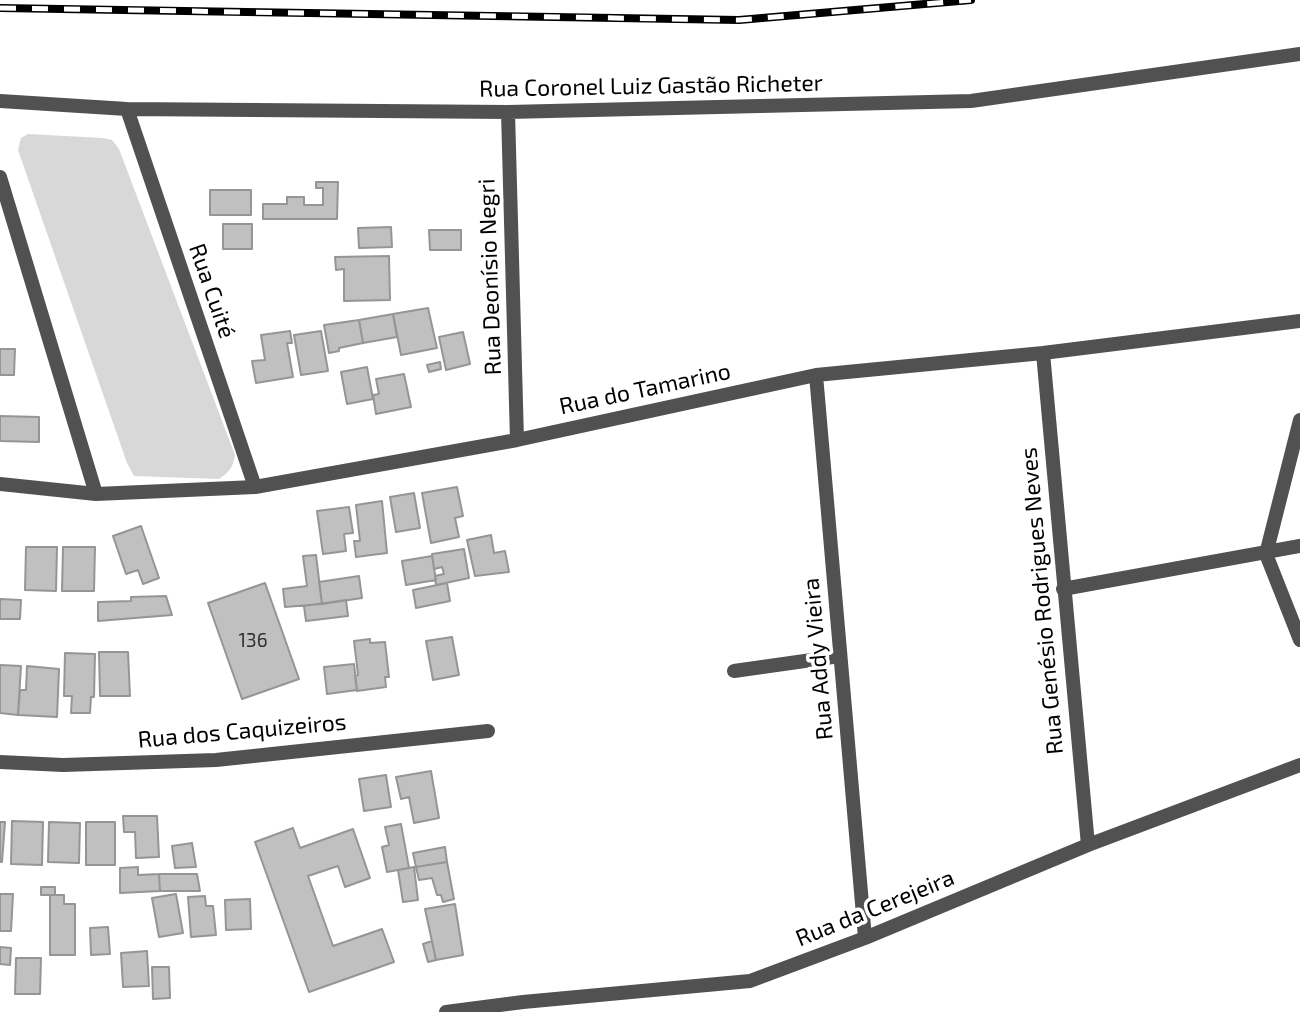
<!DOCTYPE html>
<meta charset="utf-8">
<style>
body{margin:0}
canvas{display:block;background:#fff}
</style>
<canvas width="1300" height="1012"></canvas>
<script>
const context = document.querySelector('canvas').getContext('2d');
context.lineJoin = 'round';
function fillPath(path, color) {
  context.fillStyle = color;
  context.fill(path, 'evenodd');
}
function trace(path, color, width, dash) {
  context.strokeStyle = color;
  context.lineWidth = width;
  context.lineCap = dash ? 'butt' : 'round';
  context.setLineDash(dash || []);
  context.stroke(path);
}
function drawText(font, color, halo, rows, align = 'center') {
  context.font = font + ' "Exo 2",sans-serif';
  context.lineWidth = 7;
  context.setLineDash([]);
  context.textBaseline = 'middle';
  context.strokeStyle = halo;
  context.fillStyle = color;
  for (const [text, x, y, turn = 0] of rows) {
    context.save();
    context.translate(x, y);
    context.rotate((+turn || 0) * Math.PI / 180);
    context.textAlign = isNaN(turn) ? turn : align;
    if (halo) context.strokeText(text, 0, 0);
    context.fillText(text, 0, 0);
    context.restore();
  }
}
const green = new Path2D(`
 M 28,134 L 103,138 L 112,140 L 119,149 L 235,455 C 233,468 229,472 219,479 L 134,476 L 127,463 L 18,150 L 21,138 Z`);
const building = new Path2D(`
 M 316,182 L 338,182 L 337,219 L 263,219 L 263,204 L 287,204 L 287,197 L 304,197 L 304,205 L 323,205 L 323,188 L 316,188 Z
 M 210,190 L 251,190 L 251,215 L 210,215 Z
 M 223,224 L 252,224 L 252,249 L 223,249 Z
 M 391,227 L 392,247 L 359,248 L 358,228 Z
 M 429,230 L 461,230 L 461,250 L 430,250 Z
 M 389,256 L 390,300 L 344,301 L 344,269 L 336,270 L 335,257 Z
 M 428,308 L 437,348 L 401,355 L 393,314 Z
 M 393,314 L 397,337 L 363,343 L 359,320 Z
 M 359,320 L 363,343 L 339,348 L 339,351 L 329,353 L 324,325 Z
 M 290,331 L 292,343 L 287,343 L 293,377 L 256,383 L 252,361 L 265,360 L 261,335 Z
 M 321,331 L 328,371 L 301,375 L 294,335 Z
 M 463,332 L 470,364 L 446,370 L 439,337 Z
 M 0,349 L 15,349 L 14,375 L 0,375 Z
 M 440,362 L 441,369 L 429,372 L 427,365 Z
 M 367,367 L 373,399 L 347,404 L 341,372 Z
 M 404,374 L 411,407 L 376,414 L 373,395 L 379,394 L 376,379 Z
 M 0,416 L 39,417 L 39,442 L 0,441 Z
 M 457,487 L 463,516 L 455,518 L 459,537 L 431,543 L 422,493 Z
 M 414,493 L 420,528 L 396,532 L 390,497 Z
 M 382,501 L 387,553 L 356,557 L 354,541 L 360,541 L 356,505 Z
 M 349,507 L 353,533 L 344,534 L 346,551 L 323,554 L 317,511 Z
 M 141,526 L 159,578 L 143,584 L 138,570 L 126,574 L 113,536 Z
 M 491,535 L 494,553 L 505,551 L 509,572 L 475,576 L 467,540 Z
 M 26,547 L 57,547 L 56,591 L 25,590 Z
 M 63,547 L 95,547 L 94,591 L 62,591 Z
 M 464,549 L 469,578 L 436,585 L 435,576 L 444,574 L 442,567 L 434,569 L 432,554 Z
 M 316,555 L 322,604 L 285,607 L 283,589 L 307,586 L 303,556 Z
 M 432,556 L 436,580 L 406,585 L 402,561 Z
 M 359,576 L 362,598 L 322,604 L 319,582 Z
 M 265,583 L 299,679 L 242,699 L 208,603 Z
 M 447,583 L 450,601 L 416,608 L 413,590 Z
 M 166,596 L 172,615 L 98,621 L 98,602 L 131,601 L 131,597 Z
 M 0,599 L 21,600 L 20,619 L 0,619 Z
 M 346,600 L 348,616 L 306,621 L 304,606 Z
 M 452,637 L 459,675 L 433,680 L 426,641 Z
 M 370,639 L 370,643 L 385,642 L 389,677 L 385,677 L 386,687 L 357,691 L 355,676 L 358,675 L 354,641 Z
 M 99,652 L 128,652 L 130,696 L 100,696 Z
 M 65,653 L 95,654 L 94,697 L 91,697 L 90,713 L 71,713 L 72,696 L 64,696 Z
 M 354,664 L 357,690 L 327,694 L 324,667 Z
 M 0,665 L 21,666 L 18,715 L 0,713 Z
 M 27,666 L 59,669 L 57,717 L 18,715 L 20,690 L 26,690 Z
 M 431,771 L 439,818 L 414,823 L 409,797 L 401,799 L 396,777 Z
 M 386,775 L 391,807 L 364,811 L 359,779 Z
 M 123,816 L 157,816 L 159,857 L 136,858 L 135,832 L 124,832 Z
 M 12,821 L 43,822 L 42,865 L 11,864 Z
 M 0,822 L 5,822 L 2,862 L 0,862 Z
 M 49,822 L 80,823 L 79,863 L 48,862 Z
 M 86,822 L 115,822 L 115,865 L 86,865 Z
 M 401,824 L 409,868 L 387,872 L 382,847 L 389,845 L 385,827 Z
 M 293,828 L 300,848 L 353,829 L 370,878 L 345,887 L 338,866 L 308,876 L 333,946 L 382,929 L 394,962 L 309,992 L 255,842 Z
 M 192,843 L 196,867 L 175,868 L 172,846 Z
 M 445,847 L 447,862 L 416,867 L 413,853 Z
 M 447,862 L 454,899 L 443,902 L 441,895 L 437,895 L 432,878 L 419,880 L 416,867 Z
 M 138,867 L 138,875 L 159,874 L 160,891 L 120,893 L 120,868 Z
 M 414,867 L 418,900 L 403,902 L 398,870 Z
 M 159,874 L 197,874 L 200,891 L 160,891 Z
 M 41,887 L 55,887 L 55,895 L 41,895 Z
 M 0,894 L 13,894 L 11,931 L 0,931 Z
 M 176,894 L 183,933 L 159,937 L 152,898 Z
 M 50,895 L 64,895 L 64,904 L 75,904 L 75,955 L 50,955 Z
 M 205,896 L 206,906 L 213,906 L 216,935 L 191,937 L 188,897 Z
 M 250,899 L 251,929 L 226,930 L 225,900 Z
 M 455,904 L 463,955 L 436,960 L 425,909 Z
 M 108,927 L 110,954 L 91,955 L 90,928 Z
 M 432,941 L 436,960 L 428,962 L 423,944 Z
 M 0,947 L 11,948 L 10,965 L 0,964 Z
 M 147,951 L 149,986 L 123,987 L 121,953 Z
 M 16,958 L 41,958 L 40,994 L 15,994 Z
 M 152,967 L 169,967 L 170,998 L 153,999 Z`);
const street = new Path2D(`
 M 0,101 L 127,109 L 508,112 L 971,101 L 1300,54
 M 127,109 L 255,487
 M 508,112 L 517,440
 M 0,177 L 96,494
 M 1043,353 L 1088,845
 M 816,375 L 865,938
 M 1300,420 L 1266,554 L 1300,640
 M 0,484 L 96,494 L 255,487 L 517,440 L 816,375 L 1043,353 L 1300,321
 M 1063,589 L 1300,546
 M 734,671 L 840,656
 M 0,762 L 63,765 L 216,760 L 488,731
 M 446,1012 L 523,1002 L 750,981 L 865,938 L 1088,845 L 1300,765`);
const rail = new Path2D(`
 M 0,8 L 739,20 L 971,0`);
const numberNames = [
 ["136",253,641]
];
const streetNames = [
 ["Rua Coronel Luiz Gastão Richeter",651,86,-1],
 ["Rua Deonísio Negri",490,277,-92],
 ["Rua Cuité",212,291,71],
 ["Rua do Tamarino",645,389,-12],
 ["Rua Genésio Rodrigues Neves",1042,601,-95],
 ["Rua Addy Vieira",818,659,-95],
 ["Rua dos Caquizeiros",242,731,-5],
 ["Rua da Cerejeira",875,908,-22]
];
fillPath(green, '#d8d8d8');
fillPath(building, '#c0c0c0');
trace(building, '#959595', 2);
trace(street, '#515151', 14);
trace(rail, '#000', 8);
trace(rail, '#fff', 5, [16]);
drawText('19px', '#303030', null, numberNames);
drawText('23px', '#000', '#fff', streetNames);
</script>
